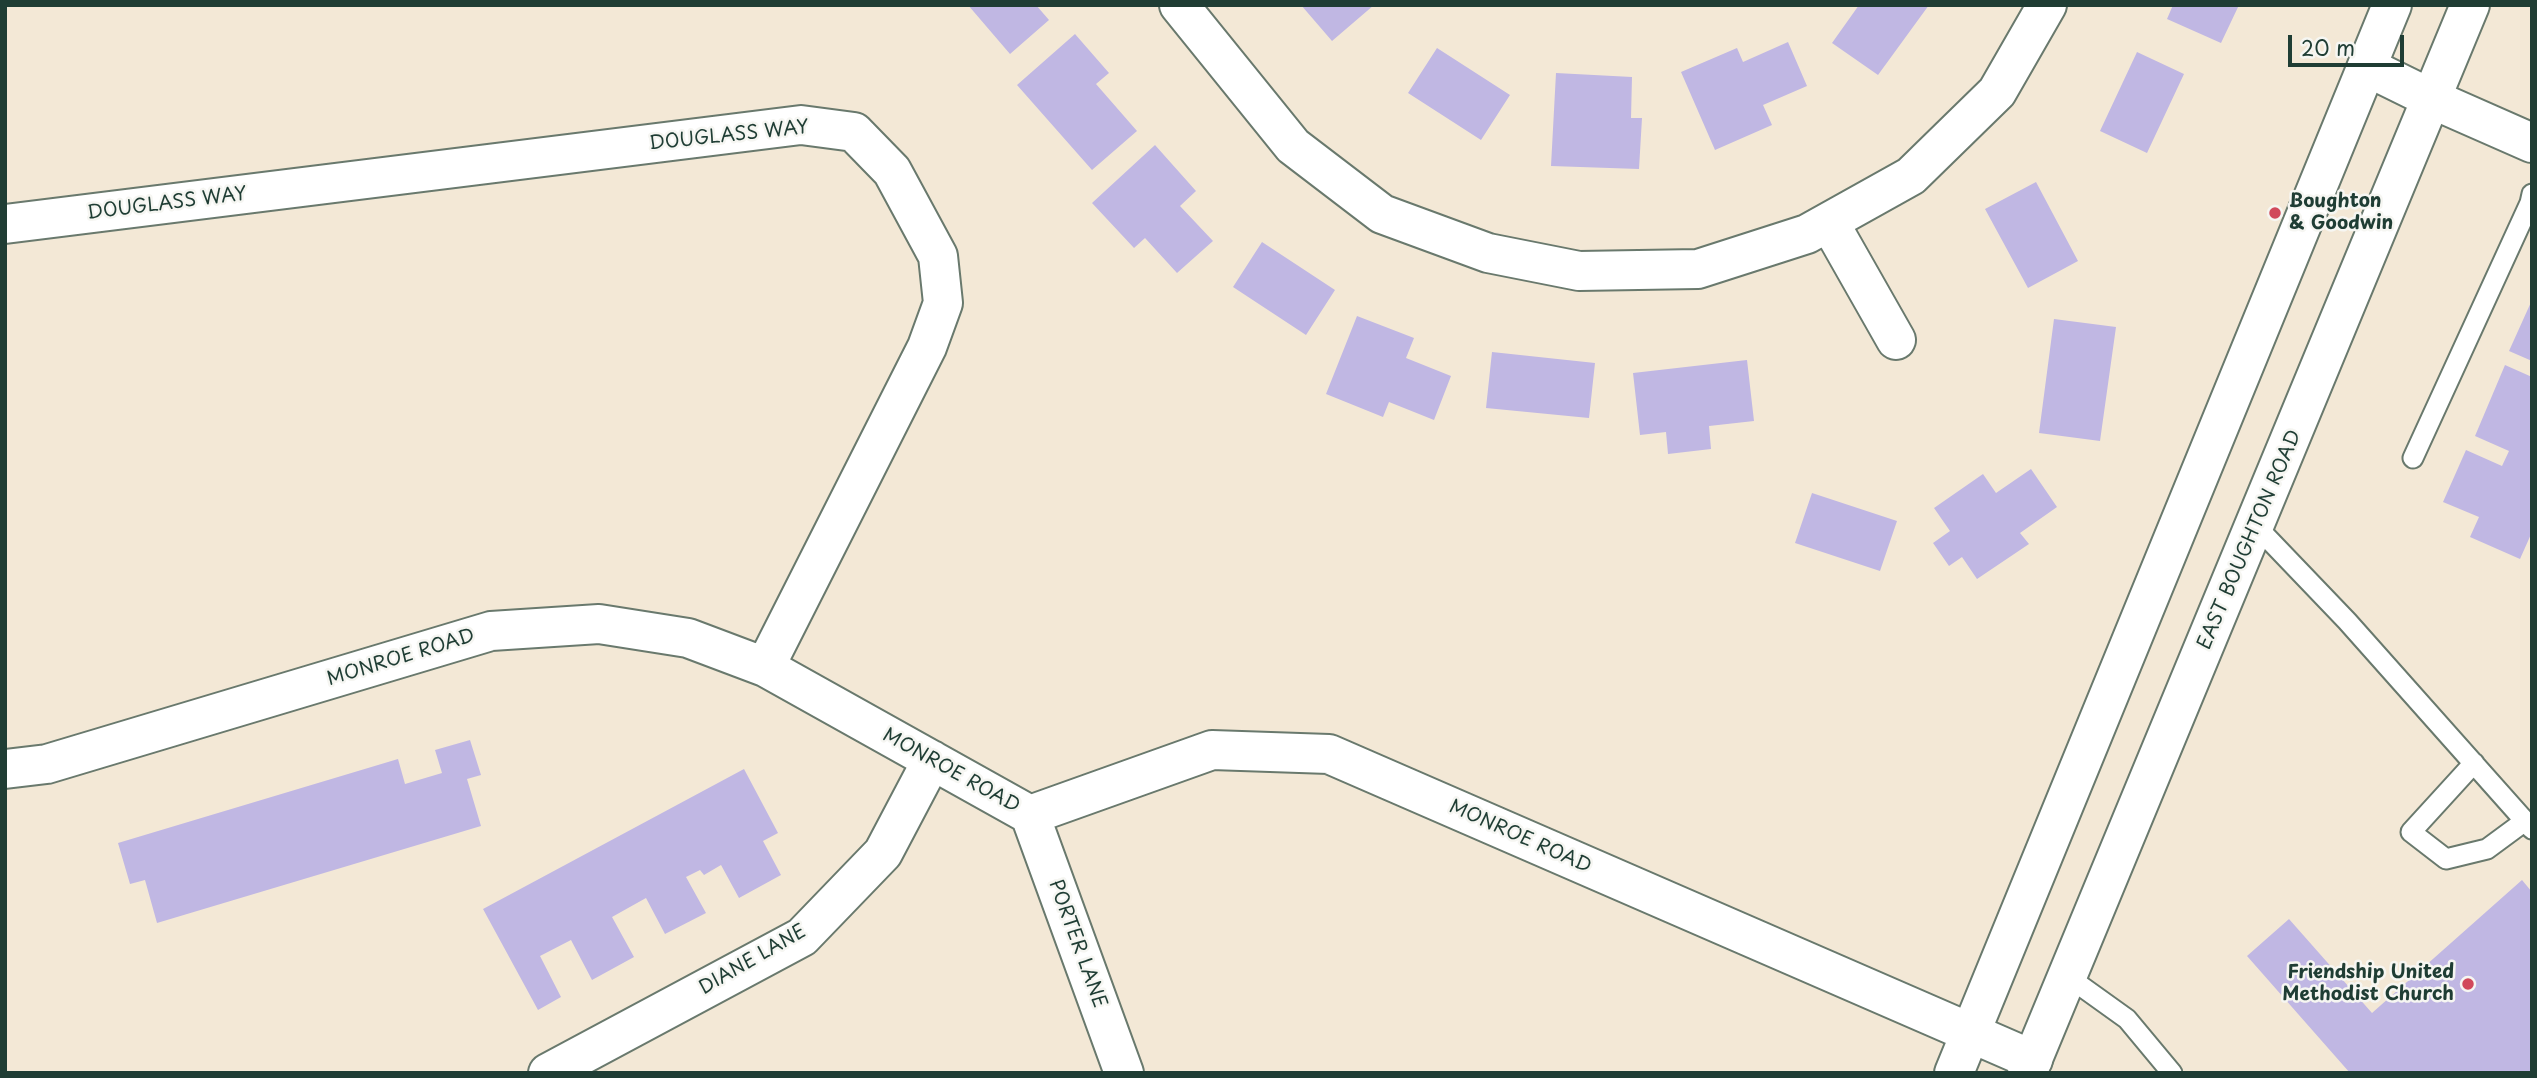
<!DOCTYPE html>
<style>
body{margin:0}
#map{position:relative;width:2537px;height:1078px;overflow:hidden;background:#f3e8d6;font-family:"Playpen Sans",sans-serif}
canvas{display:block}
.frame{position:absolute;inset:0;border:7px solid #1f3d34;pointer-events:none}
.scale{position:absolute;left:2288px;top:35px;width:116px;height:32px;box-sizing:border-box;border:4px solid #1f3d34;border-top:0;padding-left:9px;font-size:21px;line-height:24px;white-space:nowrap;color:#1f3d34;-webkit-text-stroke:5px #f6f6f2;paint-order:stroke}
</style>
<div id="map">
<canvas width="2537" height="1078"></canvas>
<div class="frame"></div>
<div class="scale">20 m</div>
</div>
<script>
const context = document.querySelector('canvas').getContext('2d');
context.lineJoin = 'round';
function fillPath(path, color) {
  context.fillStyle = color;
  context.fill(path, 'evenodd');
}
function trace(path, color, width, dash) {
  context.strokeStyle = color;
  context.lineWidth = width;
  context.lineCap = dash ? 'butt' : 'round';
  context.setLineDash(dash || []);
  context.stroke(path);
}
function drawText(font, color, halo, rows, align = 'center') {
  context.font = font + ' "Playpen Sans",sans-serif';
  context.lineWidth = 5;
  context.setLineDash([]);
  context.textBaseline = 'middle';
  context.strokeStyle = halo;
  context.fillStyle = color;
  for (const [text, x, y, turn = 0] of rows) {
    context.save();
    context.translate(x, y);
    context.rotate((+turn || 0) * Math.PI / 180);
    context.textAlign = isNaN(turn) ? turn : align;
    if (halo) context.strokeText(text, 0, 0);
    context.fillText(text, 0, 0);
    context.restore();
  }
}
const building = new Path2D(`
 M 968,5 L 1036,5 L 1049,20 L 1010,54 Z
 M 1301,5 L 1374,5 L 1332,41 Z
 M 1859,5 L 1929,5 L 1878,75 L 1832,43 Z
 M 2173,5 L 2239,5 L 2221,43 L 2167,19 Z
 M 1075,34 L 1109,73 L 1096,84 L 1137,131 L 1092,170 L 1017,85 Z
 M 1788,42 L 1807,86 L 1763,105 L 1772,125 L 1715,150 L 1681,72 L 1737,48 L 1743,62 Z
 M 1437,48 L 1510,95 L 1481,140 L 1408,93 Z
 M 2137,52 L 2184,74 L 2147,153 L 2100,131 Z
 M 1556,73 L 1632,77 L 1631,118 L 1642,118 L 1639,169 L 1551,166 Z
 M 1155,145 L 1196,191 L 1180,206 L 1213,241 L 1177,273 L 1145,238 L 1134,248 L 1092,203 Z
 M 2036,182 L 2078,261 L 2028,288 L 1985,209 Z
 M 1262,242 L 1335,290 L 1306,335 L 1233,287 Z
 M 2532,300 L 2532,361 L 2509,351 Z
 M 1357,316 L 1414,338 L 1406,358 L 1451,376 L 1434,420 L 1389,402 L 1383,417 L 1326,394 Z
 M 2054,319 L 2116,327 L 2100,441 L 2039,433 Z
 M 1492,352 L 1595,363 L 1589,418 L 1486,408 Z
 M 1747,360 L 1754,421 L 1709,426 L 1711,449 L 1668,454 L 1666,432 L 1640,435 L 1633,373 Z
 M 2505,365 L 2532,377 L 2532,532 L 2520,559 L 2470,537 L 2479,517 L 2443,502 L 2466,450 L 2502,466 L 2509,451 L 2475,436 Z
 M 2031,469 L 2057,507 L 2020,533 L 2029,544 L 1977,579 L 1962,557 L 1949,566 L 1933,543 L 1950,531 L 1934,508 L 1983,474 L 1996,493 Z
 M 1812,493 L 1897,521 L 1880,571 L 1795,543 Z
 M 470,740 L 481,775 L 467,779 L 481,826 L 157,923 L 145,880 L 130,884 L 118,843 L 398,759 L 405,784 L 442,773 L 435,750 Z
 M 744,769 L 778,833 L 763,841 L 781,875 L 739,898 L 721,865 L 704,875 L 700,870 L 686,877 L 706,913 L 665,934 L 646,898 L 612,917 L 634,957 L 592,980 L 571,940 L 540,956 L 561,997 L 538,1010 L 483,909 Z
 M 2522,880 L 2532,892 L 2532,1073 L 2350,1073 L 2247,956 L 2289,919 L 2372,1013 Z`);
const lane = new Path2D(`
 M 2413,458 L 2530,203 L 2532,194
 M 2256,526 L 2347,621 L 2532,829
 M 2474,763 L 2411,832 L 2446,859 L 2487,849 L 2525,821
 M 2067,976 L 2127,1019 L 2172,1073`);
const street = new Path2D(`
 M 1179,5 L 1293,146 L 1382,214 L 1488,253 L 1579,271 L 1698,269 L 1807,234 L 1911,176 L 1997,92 L 2047,5
 M 2367,67 L 2432,99 L 2532,143
 M 1829,222 L 1896,340
 M 5,224 L 801,125 L 854,132 L 892,171 L 938,256 L 943,303 L 927,347 L 765,667
 M 5,769 L 47,764 L 491,631 L 599,624 L 688,638 L 765,667 L 1030,815 L 1212,750 L 1329,754 L 2033,1060
 M 1030,815 L 1124,1073
 M 548,1073 L 802,937 L 883,853 L 932,760`);
const secondary = new Path2D(`
 M 1954,1073 L 2392,5
 M 2027,1073 L 2470,5`);
const markers = [
 [2275,213,7,"#d1495b"],
 [2468,984,7,"#d1495b"]
];
const streetNames = [
 ["DOUGLASS WAY",729,136,-6],
 ["DOUGLASS WAY",167,204,-7],
 ["EAST BOUGHTON ROAD",2250,540,-67],
 ["MONROE ROAD",401,658,-17],
 ["MONROE ROAD",951,771,29],
 ["MONROE ROAD",1520,837,24],
 ["PORTER LANE",1077,944,70],
 ["DIANE LANE",753,960,-30]
];
const poiNames = [
 ["Boughton",2289,202],
 ["& Goodwin",2289,224],
 ["Friendship United",2454,973,"right"],
 ["Methodist Church",2454,995,"right"]
];
fillPath(building, '#c0b7e3');
trace(lane, '#69796d', 23);
trace(street, '#69796d', 42);
trace(secondary, '#69796d', 42);
trace(lane, '#fff', 19);
trace(street, '#fff', 38);
trace(secondary, '#fff', 38);
for (const [x, y, r, color] of markers) {
  const dot = new Path2D();
  dot.arc(x, y, r, 0, 2 * Math.PI);
  context.fillStyle = color;
  context.fill(dot);
  trace(dot, '#f6f6f2', 2.5);
}
drawText('19px', '#1f3d34', '#f6f6f2', streetNames);
drawText('bold 19px', '#1f3d34', '#f6f6f2', poiNames, 'left');
</script>
